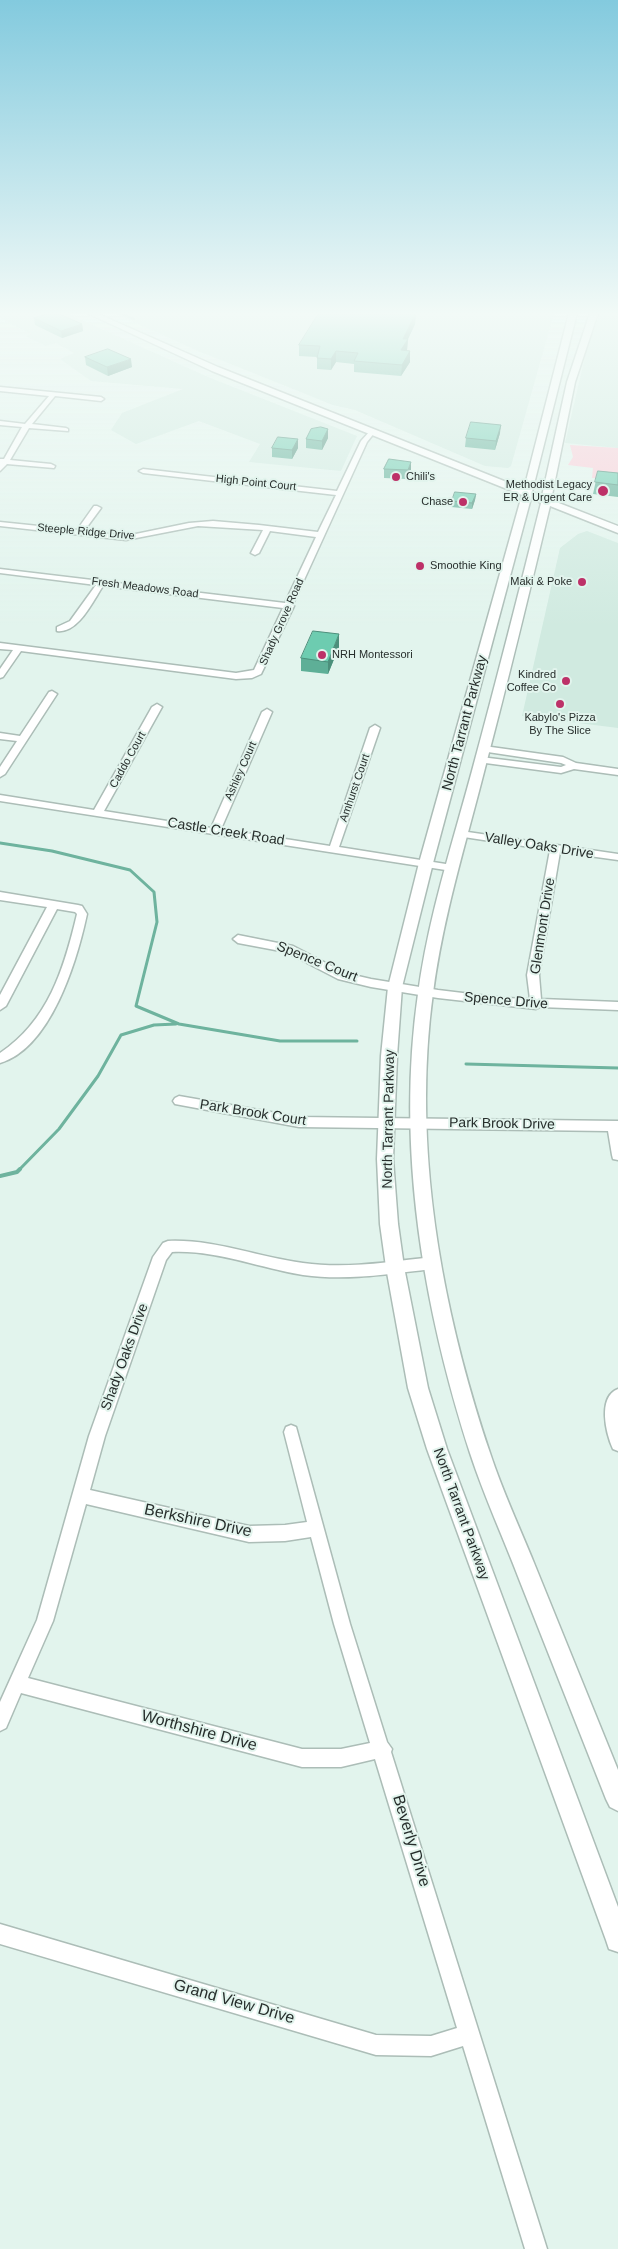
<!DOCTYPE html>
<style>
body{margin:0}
canvas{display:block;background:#e2f4ed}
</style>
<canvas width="618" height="2249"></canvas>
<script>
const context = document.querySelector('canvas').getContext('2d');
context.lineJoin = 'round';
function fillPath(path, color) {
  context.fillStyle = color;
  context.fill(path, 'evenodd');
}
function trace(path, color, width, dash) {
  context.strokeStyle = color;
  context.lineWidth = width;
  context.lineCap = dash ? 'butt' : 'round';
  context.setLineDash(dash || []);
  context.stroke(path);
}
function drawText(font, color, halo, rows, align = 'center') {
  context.font = font + ' Arial,sans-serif';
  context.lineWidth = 4;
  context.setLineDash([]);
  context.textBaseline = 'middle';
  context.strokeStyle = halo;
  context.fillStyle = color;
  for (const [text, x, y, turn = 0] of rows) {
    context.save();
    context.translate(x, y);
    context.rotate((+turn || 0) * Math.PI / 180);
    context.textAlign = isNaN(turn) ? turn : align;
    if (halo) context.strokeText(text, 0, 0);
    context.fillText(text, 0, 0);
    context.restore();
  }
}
const built = new Path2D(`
 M 0,313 L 66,313 L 208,377 L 357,436 L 341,471 L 249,462 L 260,444 L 199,421 L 136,444 L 111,430 L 122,413 L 183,389 L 91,381 L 60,359 L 74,353 L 56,343 L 46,346 L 26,336 L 31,334 L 0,318 Z
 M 114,313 L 554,313 L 511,466 L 508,468 L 485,466 L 355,410 L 333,405 L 198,351 Z
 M 600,313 L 618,313 L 618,448 L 565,443 L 587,348 Z
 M 587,531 L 618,543 L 618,728 L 522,716 L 560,548 L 578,534 Z`);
const green = new Path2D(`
 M 570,445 L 618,448 L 618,480 L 592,478 L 593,468 L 568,465 L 573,457 Z`);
const streamFar2 = new Path2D(`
 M 120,313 L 134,319`);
const streamFar1 = new Path2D(`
 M 0,843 L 52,851 L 130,870 L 154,892 L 157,922 L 136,1006 L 179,1024 L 280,1041 L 357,1041
 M 466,1064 L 618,1068
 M 18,1171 L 59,1129 L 98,1076 L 121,1035 L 154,1025 L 176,1024`);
const stream = new Path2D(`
 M 0,1176 L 17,1172 L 20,1169`);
const minor = new Path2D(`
 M 0,387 L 101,397 L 104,399 L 101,401 L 55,396 L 32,424 L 66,428 L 68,429 L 68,431 L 29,428 L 10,460 L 51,464 L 55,466 L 54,468 L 7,464 L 0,471 L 0,459 L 4,459 L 22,427 L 0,425 L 0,421 L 25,424 L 49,396 L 0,391 Z
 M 370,431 L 375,432 L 367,442 L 293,604 L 294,606 L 261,674 L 252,678 L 236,679 L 21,651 L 3,677 L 0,678 L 0,669 L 13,650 L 0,649 L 0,643 L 236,673 L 254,670 L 283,608 L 103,586 C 93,601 78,634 57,631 L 57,627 L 70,621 L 96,585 L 0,573 L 0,569 L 285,603 L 316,537 L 270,531 L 259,553 L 255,555 L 251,553 L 263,530 L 198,526 L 126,540 L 0,526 L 0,522 L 77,530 L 94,506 L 97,506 L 101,508 L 84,531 L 126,536 L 189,523 L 213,521 L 259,525 L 318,532 L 336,495 L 143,473 L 139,471 L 143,469 L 337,491 L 361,441 Z
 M 52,691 L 57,694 L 5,774 L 0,777 L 0,767 L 17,741 L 0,739 L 0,733 L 20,736 L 49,692 Z
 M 157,704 L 162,707 L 104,811 L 211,828 L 262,712 L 267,709 L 272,712 L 221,829 L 330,846 L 370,728 L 375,725 L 380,728 L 339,847 L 452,865 L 457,868 L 452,871 L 0,801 L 0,795 L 94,810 L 152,707 Z
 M 484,746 L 563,757 L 576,763 L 618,769 L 618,775 L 574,769 L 561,773 L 478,762 L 476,760 L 481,757 L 561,767 L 566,765 L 561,763 L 481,751 L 479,749 Z
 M 461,831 L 618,854 L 618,860 L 560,852 L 539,975 L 541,999 L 618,1002 L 618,1010 L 540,1007 L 536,1009 L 438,998 L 371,987 L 338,979 L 286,952 L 238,943 L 233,939 L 238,935 L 293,946 L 345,973 L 371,979 L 438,990 L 504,998 L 530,999 L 527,975 L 550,850 L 457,836 L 457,832 Z
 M 0,892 L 78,905 L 82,906 L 87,914 C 77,961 51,1048 0,1063 L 0,1053 C 48,1021 64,969 77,914 L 75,912 L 57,909 L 6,1006 L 0,1010 L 0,995 L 47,907 L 0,900 Z
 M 179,1096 L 299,1117 L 618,1121 L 618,1160 L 613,1159 L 612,1155 L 608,1131 L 299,1127 L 175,1104 L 173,1101 L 175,1098 Z
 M 168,1241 C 215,1239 257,1257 303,1263 C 346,1269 389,1262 432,1257 L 437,1259 L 439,1263 L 437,1267 L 432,1269 C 389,1274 346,1281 303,1275 C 259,1268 217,1250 172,1252 L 166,1260 L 105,1436 L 90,1490 L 249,1526 L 285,1525 L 307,1522 L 284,1432 L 286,1427 L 291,1425 L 296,1427 L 350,1624 L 387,1742 L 392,1749 L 391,1752 L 547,2249 L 525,2249 L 463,2046 L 431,2056 L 376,2055 L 0,1944 L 0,1924 L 376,2035 L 431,2036 L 457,2028 L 375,1759 L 341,1767 L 302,1767 L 21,1693 L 6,1728 L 0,1731 L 0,1702 L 37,1620 L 89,1436 L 153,1257 L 163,1243 ZM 86,1504 L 249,1542 L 285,1541 L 311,1537 L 334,1624 L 370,1743 L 341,1749 L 302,1749 L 28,1678 L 53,1621 Z
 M 618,1389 L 618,1451 L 613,1449 C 606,1434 597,1397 618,1389 Z`);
const major = new Path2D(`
 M 87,313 L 96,313 L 218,367 L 524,489 L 569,313 L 577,313 L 532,492 L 542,496 L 567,382 L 590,313 L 598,313 L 575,382 L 551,500 L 618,526 L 618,533 L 550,506 C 529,594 508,681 485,768 C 466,843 443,916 433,993 C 412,1146 441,1307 490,1453 C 502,1490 519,1526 534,1563 C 562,1632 590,1701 618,1770 L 618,1811 L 610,1807 L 606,1799 C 577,1726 548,1652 519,1579 C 503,1537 484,1496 470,1453 C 423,1307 396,1147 418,994 C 428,918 452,845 472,771 C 496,682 519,592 541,503 L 531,498 L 433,863 L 402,987 L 397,1056 L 393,1159 L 398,1224 L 404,1267 L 428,1388 L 447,1449 L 618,1907 L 618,1952 L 609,1949 L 606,1940 L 427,1449 L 408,1388 L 386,1267 L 380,1224 L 377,1159 L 381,1056 L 388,987 L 419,863 L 522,495 L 212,371 Z`);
const wall = new Path2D(`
 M 416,313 L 415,324 L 408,339 L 407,350 L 410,351 L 410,362 L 401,376 L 354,372 L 354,364 L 336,362 L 331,370 L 317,369 L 317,357 L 299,356 L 299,345 Z
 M 34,318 L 82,324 L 83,331 L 62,338 L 35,325 Z
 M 85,357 L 132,367 L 108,376 L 86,365 Z
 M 328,429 L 328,438 L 322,450 L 306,448 L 306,439 Z
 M 500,433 L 495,450 L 465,447 L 466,438 Z
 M 272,448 L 298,448 L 292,459 L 272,457 Z
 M 389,459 L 411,471 L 407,479 L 384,478 L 384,469 Z
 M 598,471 L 618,473 L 618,497 L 593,494 Z
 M 476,494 L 475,500 L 472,509 L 451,507 L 452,501 Z
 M 339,647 L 328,674 L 301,671 L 301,658 Z`);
const shadedWall = new Path2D(`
 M 416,313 L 415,324 L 408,339 L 407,350 L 400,361 L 401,350 L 403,339 Z
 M 82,324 L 83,331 L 62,338 L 61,331 Z
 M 336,351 L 336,362 L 331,370 L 331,359 Z
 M 410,351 L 410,362 L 401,376 L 402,365 Z
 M 131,359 L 132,367 L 108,376 L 107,367 Z
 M 501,425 L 500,433 L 495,450 L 496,441 Z
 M 328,429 L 328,438 L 322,450 L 322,441 Z
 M 298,439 L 298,448 L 292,459 L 292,450 Z
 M 411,462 L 411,471 L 407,479 L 408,470 Z
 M 476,494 L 475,500 L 472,509 L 472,503 Z
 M 339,634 L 339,647 L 328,674 L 328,662 Z`);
const building = new Path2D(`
 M 52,313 L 57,313 L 82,324 L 61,331 L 34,318 Z
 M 319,313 L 416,313 L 403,339 L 408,339 L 401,350 L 410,351 L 402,365 L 354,361 L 358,353 L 336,351 L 331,359 L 317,358 L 320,346 L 299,345 Z
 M 108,349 L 131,359 L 107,367 L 85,357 Z
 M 471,422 L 501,425 L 496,441 L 466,438 Z
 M 321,427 L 328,429 L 322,441 L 306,439 L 311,429 Z
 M 278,437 L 298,439 L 292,450 L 272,448 Z
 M 389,459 L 411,462 L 408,470 L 384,469 Z
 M 598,471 L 618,473 L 618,485 L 595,482 Z
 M 455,492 L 476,494 L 472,503 L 452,501 Z
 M 313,631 L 339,634 L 328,662 L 301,658 Z`);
const markers = [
 [396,477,5,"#bd3168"],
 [603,491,6,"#bd3168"],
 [463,502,5,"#bd3168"],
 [420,566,5,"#bd3168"],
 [582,582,5,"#bd3168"],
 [322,655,5,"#bd3168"],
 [566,681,5,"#bd3168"],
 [560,704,5,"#bd3168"]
];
const farPoinames = [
 ["Chili's",406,477,"left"],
 ["Methodist Legacy",592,485],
 ["ER & Urgent Care",592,498],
 ["Chase",453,502],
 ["Smoothie King",430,566,"left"],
 ["Maki & Poke",572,582],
 ["NRH Montessori",332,655,"left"],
 ["Kindred",556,675],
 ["Coffee Co",556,688],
 ["Kabylo's Pizza",560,718,"center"],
 ["By The Slice",560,731,"center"]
];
const farStreetnames = [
 ["High Point Court",256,483,6],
 ["Steeple Ridge Drive",86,532,5],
 ["Fresh Meadows Road",145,588,7],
 ["Shady Grove Road",282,622,-66],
 ["Caddo Court",128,760,-61],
 ["Ashley Court",241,771,-66],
 ["Amhurst Court",355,788,-71]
];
const streetNames = [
 ["North Tarrant Parkway",465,723,-75],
 ["Castle Creek Road",226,832,9],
 ["Valley Oaks Drive",539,846,9],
 ["Glenmont Drive",543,926,-81],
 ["Spence Court",317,962,22],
 ["Spence Drive",506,1001,5],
 ["Park Brook Court",253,1113,9],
 ["North Tarrant Parkway",389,1119,-89],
 ["Park Brook Drive",502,1124,1],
 ["Shady Oaks Drive",125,1357,-70],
 ["North Tarrant Parkway",461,1514,70]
];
const nearStreetnames = [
 ["Berkshire Drive",198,1521,12],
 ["Worthshire Drive",199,1731,15],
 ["Beverly Drive",411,1841,73],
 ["Grand View Drive",234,2002,16]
];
fillPath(built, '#d0eae0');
fillPath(green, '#fcccd7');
trace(streamFar2, '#6eb39e', 2);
trace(streamFar1, '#6eb39e', 3);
trace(stream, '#6eb39e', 4);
trace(minor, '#acbdb7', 3);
trace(major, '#acbdb7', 3);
fillPath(minor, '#fff');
fillPath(major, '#fff');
fillPath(wall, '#5eaf97');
fillPath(shadedWall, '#4c8f7b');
fillPath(building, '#6dccb0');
trace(building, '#4c8f7b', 1);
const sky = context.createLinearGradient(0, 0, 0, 627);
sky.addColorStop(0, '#83cade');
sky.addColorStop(0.5, '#f2faf7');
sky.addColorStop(1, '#f2faf700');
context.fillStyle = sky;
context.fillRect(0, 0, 618, 627);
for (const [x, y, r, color] of markers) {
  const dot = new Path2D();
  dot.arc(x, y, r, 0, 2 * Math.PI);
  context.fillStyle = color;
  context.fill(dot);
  trace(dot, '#e2f4ed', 2);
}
drawText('11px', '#272e2c', '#e2f4ed', farPoinames, 'right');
drawText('11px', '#272e2c', '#e2f4ed', farStreetnames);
drawText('14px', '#272e2c', '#e2f4ed', streetNames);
drawText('16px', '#272e2c', '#e2f4ed', nearStreetnames);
</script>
